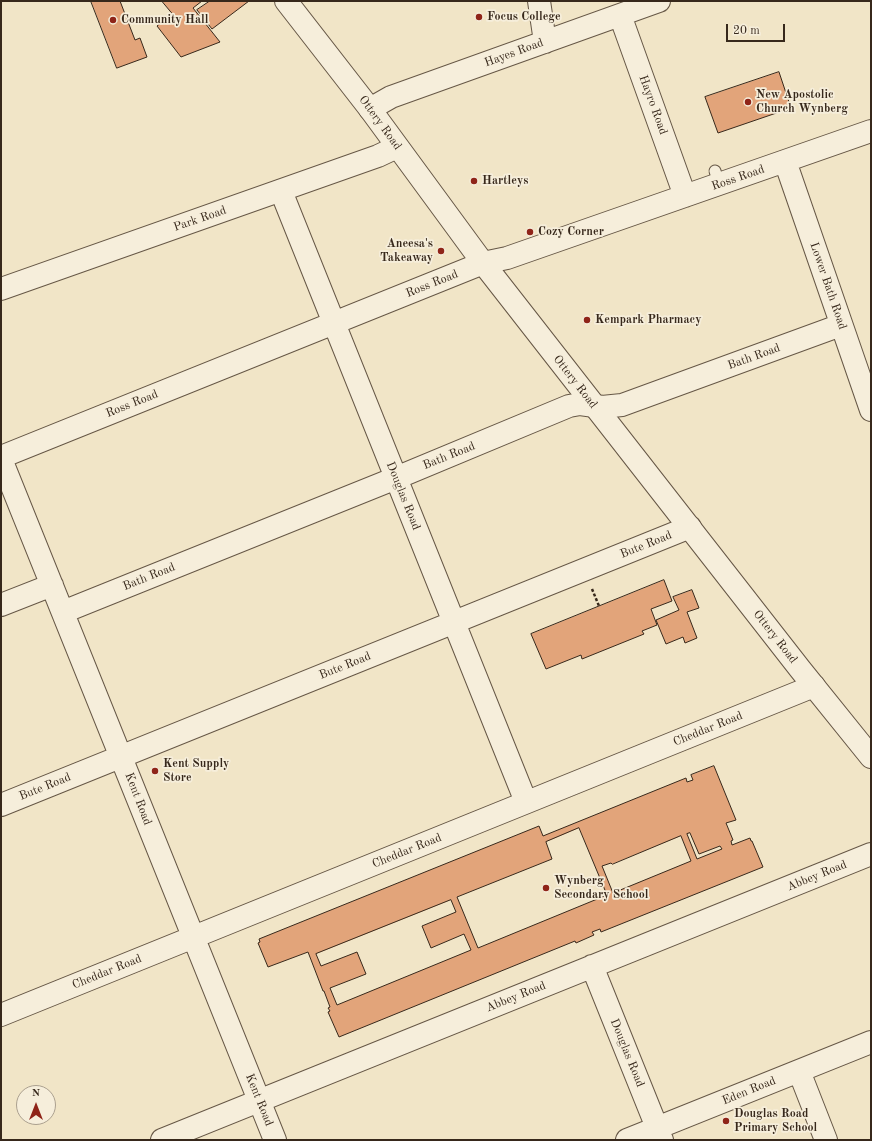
<!DOCTYPE html>
<style>
body{margin:0}
#map{position:relative;width:872px;height:1141px;overflow:hidden;background:#f1e5c7;font-family:"Old Standard TT",serif}
canvas{display:block}
.frame{position:absolute;inset:0;border:2px solid #37281b;pointer-events:none}
.north{position:absolute;left:16px;top:1085px;width:40px;height:40px;box-sizing:border-box;background:#f6eedb;border:1px solid #aa9f8e;border-radius:50%;rotate:0deg;font-size:11px;font-weight:700;line-height:16px;text-align:center;color:#37281b}
.north::after{content:'';display:block;margin:auto;width:14px;height:18px;background:#8f2418;clip-path:polygon(50% 0,100% 100%,50% 72%,0 100%)}
.scale{position:absolute;left:726px;top:24px;width:59px;height:18px;box-sizing:border-box;border:2px solid #37281b;border-top:0;padding-left:5px;font-size:12px;line-height:14px;white-space:nowrap;color:#37281b;-webkit-text-stroke:3px #f6eedb;paint-order:stroke}
</style>
<div id="map">
<canvas width="872" height="1141"></canvas>
<div class="frame"></div>
<div class="north">N</div>
<div class="scale">20 m</div>
</div>
<script>
const context = document.querySelector('canvas').getContext('2d');
context.lineJoin = 'round';
function fillPath(path, color) {
  context.fillStyle = color;
  context.fill(path, 'evenodd');
}
function trace(path, color, width, dash) {
  context.strokeStyle = color;
  context.lineWidth = width;
  context.lineCap = dash ? 'butt' : 'round';
  context.setLineDash(dash || []);
  context.stroke(path);
}
function drawText(font, color, halo, rows, align = 'center') {
  context.font = font + ' "Old Standard TT",serif';
  context.lineWidth = 3.5;
  context.setLineDash([]);
  context.textBaseline = 'middle';
  context.strokeStyle = halo;
  context.fillStyle = color;
  for (const [text, x, y, turn = 0] of rows) {
    context.save();
    context.translate(x, y);
    context.rotate((+turn || 0) * Math.PI / 180);
    context.textAlign = isNaN(turn) ? turn : align;
    if (halo) context.strokeText(text, 0, 0);
    context.fillText(text, 0, 0);
    context.restore();
  }
}
const building = new Path2D(`
 M 91,1 L 120,1 L 135,40 L 140,38 L 147,57 L 117,68 Z
 M 162,1 L 202,1 L 193,8 L 220,42 L 181,57 L 157,26 L 172,14 Z
 M 210,1 L 249,1 L 212,29 L 197,10 Z
 M 779,72 L 791,108 L 718,133 L 705,97 Z
 M 664,580 L 672,601 L 651,609 L 657,625 L 642,631 L 644,634 L 582,659 L 581,655 L 546,669 L 531,634 Z
 M 692,590 L 699,608 L 687,612 L 697,638 L 685,643 L 683,637 L 666,644 L 656,620 L 679,610 L 673,597 Z
 M 714,766 L 736,820 L 726,823 L 733,840 L 731,841 L 732,845 L 750,838 L 751,841 L 752,841 L 763,867 L 601,932 L 600,929 L 592,932 L 594,935 L 576,943 L 575,941 L 339,1037 L 328,1012 L 330,1011 L 328,1008 L 330,1007 L 324,991 L 323,991 L 308,952 L 268,967 L 258,943 L 260,942 L 259,939 L 539,826 L 543,836 L 686,778 L 687,782 L 693,780 L 691,775 ZM 579,828 L 607,895 L 478,948 L 457,897 L 552,859 L 546,842 ZM 690,833 L 699,854 L 720,846 L 722,849 L 697,859 L 687,834 ZM 681,836 L 691,861 L 613,893 L 602,866 L 611,863 L 612,864 ZM 451,900 L 456,912 L 422,926 L 431,948 L 464,934 L 471,950 L 337,1005 L 330,988 L 366,974 L 357,952 L 321,966 L 316,954 Z`);
const path = new Path2D(`
 M 592,589 L 599,606`);
const service = new Path2D(`
 M 715,171 L 719,184`);
const minor = new Path2D(`
 M 539,1 L 545,42
 M 620,15 L 685,196
 M 370,109 L 391,97 L 659,1
 M 785,161 L 871,410
 M 281,191 L 526,802
 M 1,457 L 483,263 L 507,258 L 871,131
 M 1,459 C 93,686 183,913 275,1140
 M 1,605 L 52,585
 M 63,612 L 396,478 L 569,406 L 580,404 L 602,407 L 622,405 L 841,325
 M 1,805 L 690,527
 M 592,966 L 662,1140
 M 1,1015 L 814,686
 M 799,1071 L 826,1140
 M 162,1140 L 871,854
 M 627,1140 L 871,1042`);
const tertiary = new Path2D(`
 M 286,1 L 370,109 L 483,263 L 800,669 L 871,757
 M 1,289 L 378,156 L 397,147`);
const markers = [
 [479,17,4,"#8f2418"],
 [113,20,4,"#8f2418"],
 [748,102,4,"#8f2418"],
 [474,181,4,"#8f2418"],
 [530,232,4,"#8f2418"],
 [441,251,4,"#8f2418"],
 [587,320,4,"#8f2418"],
 [155,771,4,"#8f2418"],
 [546,888,4,"#8f2418"],
 [726,1121,4,"#8f2418"]
];
const poiNames = [
 ["Focus College",487,17],
 ["Community Hall",121,20],
 ["New Apostolic",756,95],
 ["Church Wynberg",756,109],
 ["Hartleys",482,181],
 ["Cozy Corner",538,232],
 ["Aneesa's",433,244,"right"],
 ["Takeaway",433,258,"right"],
 ["Kempark Pharmacy",595,320],
 ["Kent Supply",163,764],
 ["Store",163,778],
 ["Wynberg",554,881],
 ["Secondary School",554,895],
 ["Douglas Road",734,1114],
 ["Primary School",734,1128]
];
const streetNames = [
 ["Hayes Road",514,53,-20],
 ["Hayro Road",653,105,70],
 ["Ottery Road",380,123,54],
 ["Ross Road",738,178,-19],
 ["Park Road",200,219,-19],
 ["Ross Road",432,284,-22],
 ["Lower Bath Road",828,286,71],
 ["Bath Road",754,357,-20],
 ["Ottery Road",575,382,52],
 ["Ross Road",132,404,-22],
 ["Bath Road",449,456,-22],
 ["Douglas Road",403,496,68],
 ["Bute Road",646,545,-22],
 ["Bath Road",149,577,-22],
 ["Ottery Road",775,637,52],
 ["Bute Road",345,666,-22],
 ["Cheddar Road",708,729,-22],
 ["Bute Road",45,787,-22],
 ["Kent Road",138,799,69],
 ["Cheddar Road",407,851,-22],
 ["Abbey Road",817,876,-22],
 ["Cheddar Road",107,972,-22],
 ["Abbey Road",516,997,-22],
 ["Douglas Road",627,1053,68],
 ["Eden Road",749,1091,-22],
 ["Kent Road",259,1100,68]
];
fillPath(building, '#e2a47a');
trace(building, '#37281b', 1);
trace(service, '#665746', 13);
trace(minor, '#665746', 24);
trace(tertiary, '#665746', 24);
trace(path, '#37281b', 2.5, [3, 2]);
trace(service, '#f6eedb', 11);
trace(minor, '#f6eedb', 22);
trace(tertiary, '#f6eedb', 22);
for (const [x, y, r, color] of markers) {
  const dot = new Path2D();
  dot.arc(x, y, r, 0, 2 * Math.PI);
  context.fillStyle = color;
  context.fill(dot);
  trace(dot, '#f6eedb', 1.5);
}
drawText('bold 12px', '#37281b', '#f6eedb', poiNames, 'left');
drawText('12px', '#37281b', '#f6eedb', streetNames);
</script>
